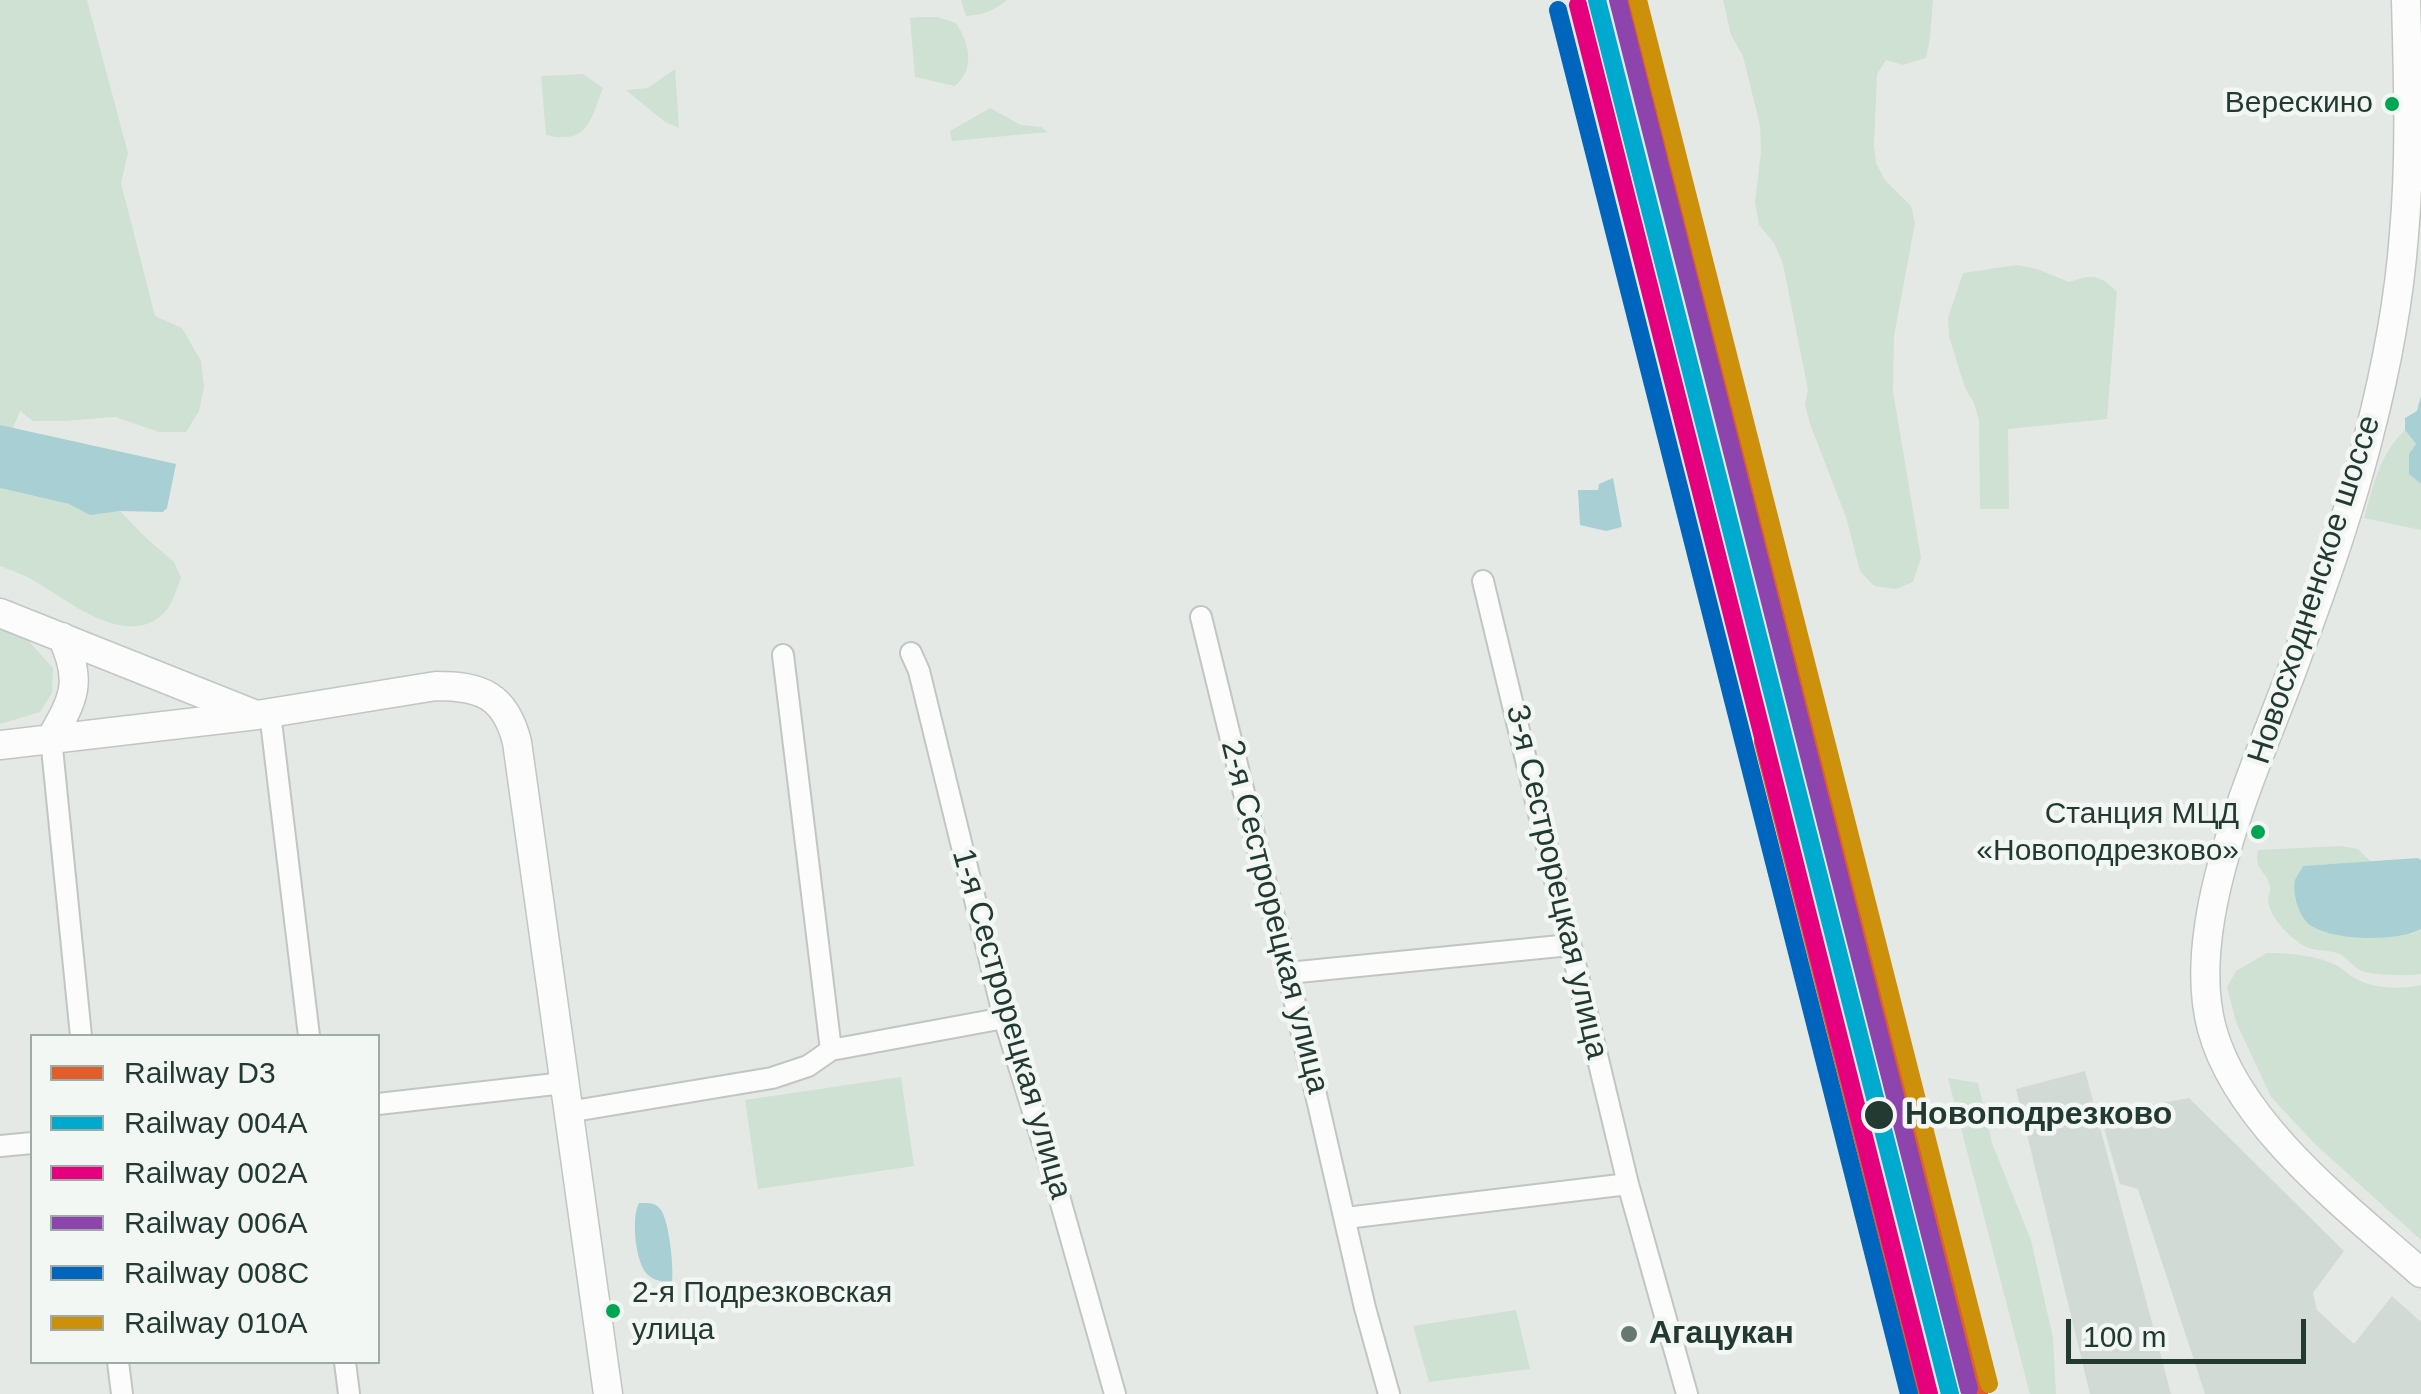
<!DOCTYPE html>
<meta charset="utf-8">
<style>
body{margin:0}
#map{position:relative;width:2421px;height:1394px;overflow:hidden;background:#e4e9e6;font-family:Helvetica,sans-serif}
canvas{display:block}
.legend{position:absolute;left:30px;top:1034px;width:350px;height:330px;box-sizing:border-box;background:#f2f7f4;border:2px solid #9faba7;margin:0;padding:12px 18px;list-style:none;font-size:30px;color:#233a33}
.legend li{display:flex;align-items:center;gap:20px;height:50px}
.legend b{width:50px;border:2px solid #9faba7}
.scale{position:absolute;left:2066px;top:1319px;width:240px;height:45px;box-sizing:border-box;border:5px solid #233a33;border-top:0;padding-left:12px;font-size:30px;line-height:35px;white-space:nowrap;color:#233a33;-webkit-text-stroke:8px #f2f7f4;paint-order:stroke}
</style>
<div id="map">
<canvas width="2421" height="1394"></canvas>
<ul class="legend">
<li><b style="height:12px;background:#e15d29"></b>Railway D3</li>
<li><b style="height:12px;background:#00a9ce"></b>Railway 004А</li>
<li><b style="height:12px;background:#e5007d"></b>Railway 002А</li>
<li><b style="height:12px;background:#8e44ad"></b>Railway 006А</li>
<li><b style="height:12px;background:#0065bd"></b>Railway 008С</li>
<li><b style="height:12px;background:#cd900a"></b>Railway 010А</li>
</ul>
<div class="scale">100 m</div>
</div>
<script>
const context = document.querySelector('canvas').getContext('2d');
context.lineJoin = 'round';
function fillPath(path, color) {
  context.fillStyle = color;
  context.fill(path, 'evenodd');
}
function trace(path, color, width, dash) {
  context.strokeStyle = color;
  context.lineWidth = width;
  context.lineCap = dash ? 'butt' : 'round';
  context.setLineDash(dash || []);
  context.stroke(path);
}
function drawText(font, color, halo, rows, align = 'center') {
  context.font = font + ' Helvetica,sans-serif';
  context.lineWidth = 9;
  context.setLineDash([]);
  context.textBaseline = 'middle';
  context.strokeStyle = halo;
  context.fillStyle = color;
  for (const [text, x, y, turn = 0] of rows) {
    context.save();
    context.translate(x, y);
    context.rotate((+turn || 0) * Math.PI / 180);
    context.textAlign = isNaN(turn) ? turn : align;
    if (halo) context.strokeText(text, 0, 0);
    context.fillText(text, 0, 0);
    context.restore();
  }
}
const built = new Path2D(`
 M 2085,1071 L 2171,1394 L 2090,1394 L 2016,1089 Z
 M 2189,1098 L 2344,1251 L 2313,1293 L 2317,1310 L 2354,1344 L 2392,1296 L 2421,1322 L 2421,1394 L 2205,1394 L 2138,1189 L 2120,1184 L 2100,1114 Z`);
const green = new Path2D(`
 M 0,0 L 87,0 L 128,153 L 121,183 L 155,316 L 182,328 L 201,361 L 204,387 L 199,411 L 186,432 L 159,432 L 115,417 L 65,421 L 33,421 L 20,411 L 13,428 L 0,425 Z
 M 961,0 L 1007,0 C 994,11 982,15 966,16 Z
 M 1723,0 L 1933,0 L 1930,38 L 1926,58 L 1903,65 L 1886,60 L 1877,74 L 1874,145 L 1876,163 L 1885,180 L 1911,206 L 1915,223 L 1894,336 L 1893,391 L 1921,558 L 1913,582 L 1896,589 L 1874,586 L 1860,571 L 1846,517 L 1810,424 L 1805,404 L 1808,390 L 1783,264 L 1774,243 L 1759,225 L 1755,202 L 1761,152 L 1760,126 L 1743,56 L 1731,35 Z
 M 920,17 L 937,17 L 956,23 C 969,43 976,68 955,86 L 915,77 L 910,18 Z
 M 675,69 L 679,128 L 665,122 L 626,90 L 648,88 Z
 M 583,74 L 603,88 C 590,121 588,145 546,135 L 541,76 Z
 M 990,108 L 1021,125 L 1041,127 L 1048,132 L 952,141 L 950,131 Z
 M 2017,265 L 2037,269 L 2069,282 C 2092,274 2100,274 2117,292 L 2107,419 L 2008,429 L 2009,509 L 1980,509 L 1979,420 L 1974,403 L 1965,388 L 1949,336 L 1948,318 L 1963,273 Z
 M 2405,430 L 2416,444 L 2421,483 L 2421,530 L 2364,518 C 2374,484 2379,455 2405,430 Z
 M 0,488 L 69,504 L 90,514 L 120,511 L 145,537 L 174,562 L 181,578 C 176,589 173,604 164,613 C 127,650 69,601 36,582 C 25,575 13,571 0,566 Z
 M 0,630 L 23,635 L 53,668 L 52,693 L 40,712 L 0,724 Z
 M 2340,846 L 2358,849 L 2371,862 L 2303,866 L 2411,934 L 2421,929 L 2421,974 C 2408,976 2368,976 2358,969 C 2352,965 2347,958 2340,954 C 2330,950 2319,951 2309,948 C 2294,943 2269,917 2268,901 C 2268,894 2271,893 2270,886 C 2266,870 2254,871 2258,850 Z
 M 2267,953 C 2291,953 2315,955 2338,966 C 2341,968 2347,973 2351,976 C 2372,989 2397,990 2421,985 L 2421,1240 L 2316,1145 L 2271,1097 L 2236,1022 L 2227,987 L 2236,971 Z
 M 901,1077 L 914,1166 L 758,1189 L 745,1100 Z
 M 1948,1078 L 1978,1083 L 1992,1143 L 2031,1240 L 2053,1338 L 2056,1394 L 2030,1394 Z
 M 1516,1310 L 1530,1369 L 1429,1382 L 1413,1326 Z`);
const water = new Path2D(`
 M 2421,396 L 2421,483 L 2420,483 L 2409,474 L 2409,454 L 2416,444 L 2405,430 L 2405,418 L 2417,411 Z
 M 0,425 L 176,464 L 167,508 L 163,512 L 120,511 L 90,515 L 69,504 L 0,488 Z
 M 1613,478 L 1622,527 L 1606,531 L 1580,525 L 1578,490 L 1598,490 L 1599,484 Z
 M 2418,858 L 2421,860 L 2421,929 C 2397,942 2333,941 2310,925 C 2299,917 2292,893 2295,880 C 2297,875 2301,871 2303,866 Z
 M 639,1203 C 647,1203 656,1202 661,1210 C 669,1221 674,1267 672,1282 C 663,1282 655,1281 648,1275 C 635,1264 631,1217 639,1203 Z`);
const street = new Path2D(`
 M 1483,581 L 1628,1184 L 1687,1394
 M 1201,617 L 1288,973 L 1365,1308 L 1389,1394
 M 911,653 L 919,671 L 1004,1018 L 1055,1182 L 1115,1394
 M 783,655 L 831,1050
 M 270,713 L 309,1036
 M 51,738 L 81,1036
 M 1288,973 L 1570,945
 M 378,1104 L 564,1083
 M 568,1112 L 772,1078 L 808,1066 L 831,1050 L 1004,1018
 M 0,1146 L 32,1143
 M 1346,1218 L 1628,1184
 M 118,1362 L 122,1394
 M 345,1362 L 349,1394`);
const secondary = new Path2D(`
 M 2406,0 C 2408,78 2411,157 2404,234 C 2399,302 2386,369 2369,435 C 2349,515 2320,595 2291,673 C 2254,772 2183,923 2212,1029 C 2238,1125 2349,1209 2421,1273
 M 0,613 L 251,713
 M 51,738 C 74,699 83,681 62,637
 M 0,745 L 257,715 L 436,686 C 481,686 505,695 517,742 L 608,1394`);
const rail1 = new Path2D(`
 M 1624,0 L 1979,1394
 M 1763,742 L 1927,1394`);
const rail2 = new Path2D(`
 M 1597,0 L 1950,1394`);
const rail3 = new Path2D(`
 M 1578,5 L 1929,1394`);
const rail4 = new Path2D(`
 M 1618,0 L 1969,1389`);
const rail5 = new Path2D(`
 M 1558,10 L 1909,1394`);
const rail6 = new Path2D(`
 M 1638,0 L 1989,1384`);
const markers = [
 [2392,104,9,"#00a651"],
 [2258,832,9,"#00a651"],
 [1879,1115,16,"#233a33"],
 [613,1311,9,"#00a651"],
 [1629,1334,10,"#677772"]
];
const busNames = [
 ["Верескино",2373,104],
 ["Станция МЦД",2239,815],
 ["«Новоподрезково»",2239,852],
 ["2-я Подрезковская",632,1294,"left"],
 ["улица",632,1331,"left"]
];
const streetNames = [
 ["Новосходненское шоссе",2315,590,-72],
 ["3-я Сестрорецкая улица",1556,882,77],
 ["2-я Сестрорецкая улица",1274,917,76],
 ["1-я Сестрорецкая улица",1011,1024,74]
];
const stopNames = [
 ["Новоподрезково",1905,1115]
];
const poiNames = [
 ["Агацукан",1649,1334]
];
fillPath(built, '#d2dad6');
fillPath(green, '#cee1d3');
fillPath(water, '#a8cfd3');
trace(street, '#c1c6c3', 24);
trace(secondary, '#c0c6c3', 31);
trace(street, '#fbfcfb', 20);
trace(secondary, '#fbfcfb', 28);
trace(rail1, '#e15d29', 18);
trace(rail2, '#00a9ce', 18);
trace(rail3, '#e5007d', 18);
trace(rail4, '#8e44ad', 18);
trace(rail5, '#0065bd', 18);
trace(rail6, '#cd900a', 18);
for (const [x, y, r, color] of markers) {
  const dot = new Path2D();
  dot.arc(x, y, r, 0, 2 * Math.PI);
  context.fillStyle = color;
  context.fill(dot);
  trace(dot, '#f2f7f4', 4);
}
drawText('30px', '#233a33', '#f2f7f4', busNames, 'right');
drawText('32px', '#233a33', '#f2f7f4', streetNames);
drawText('bold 32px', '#233a33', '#f2f7f4', stopNames, 'left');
drawText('bold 32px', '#233a33', '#f2f7f4', poiNames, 'left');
</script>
